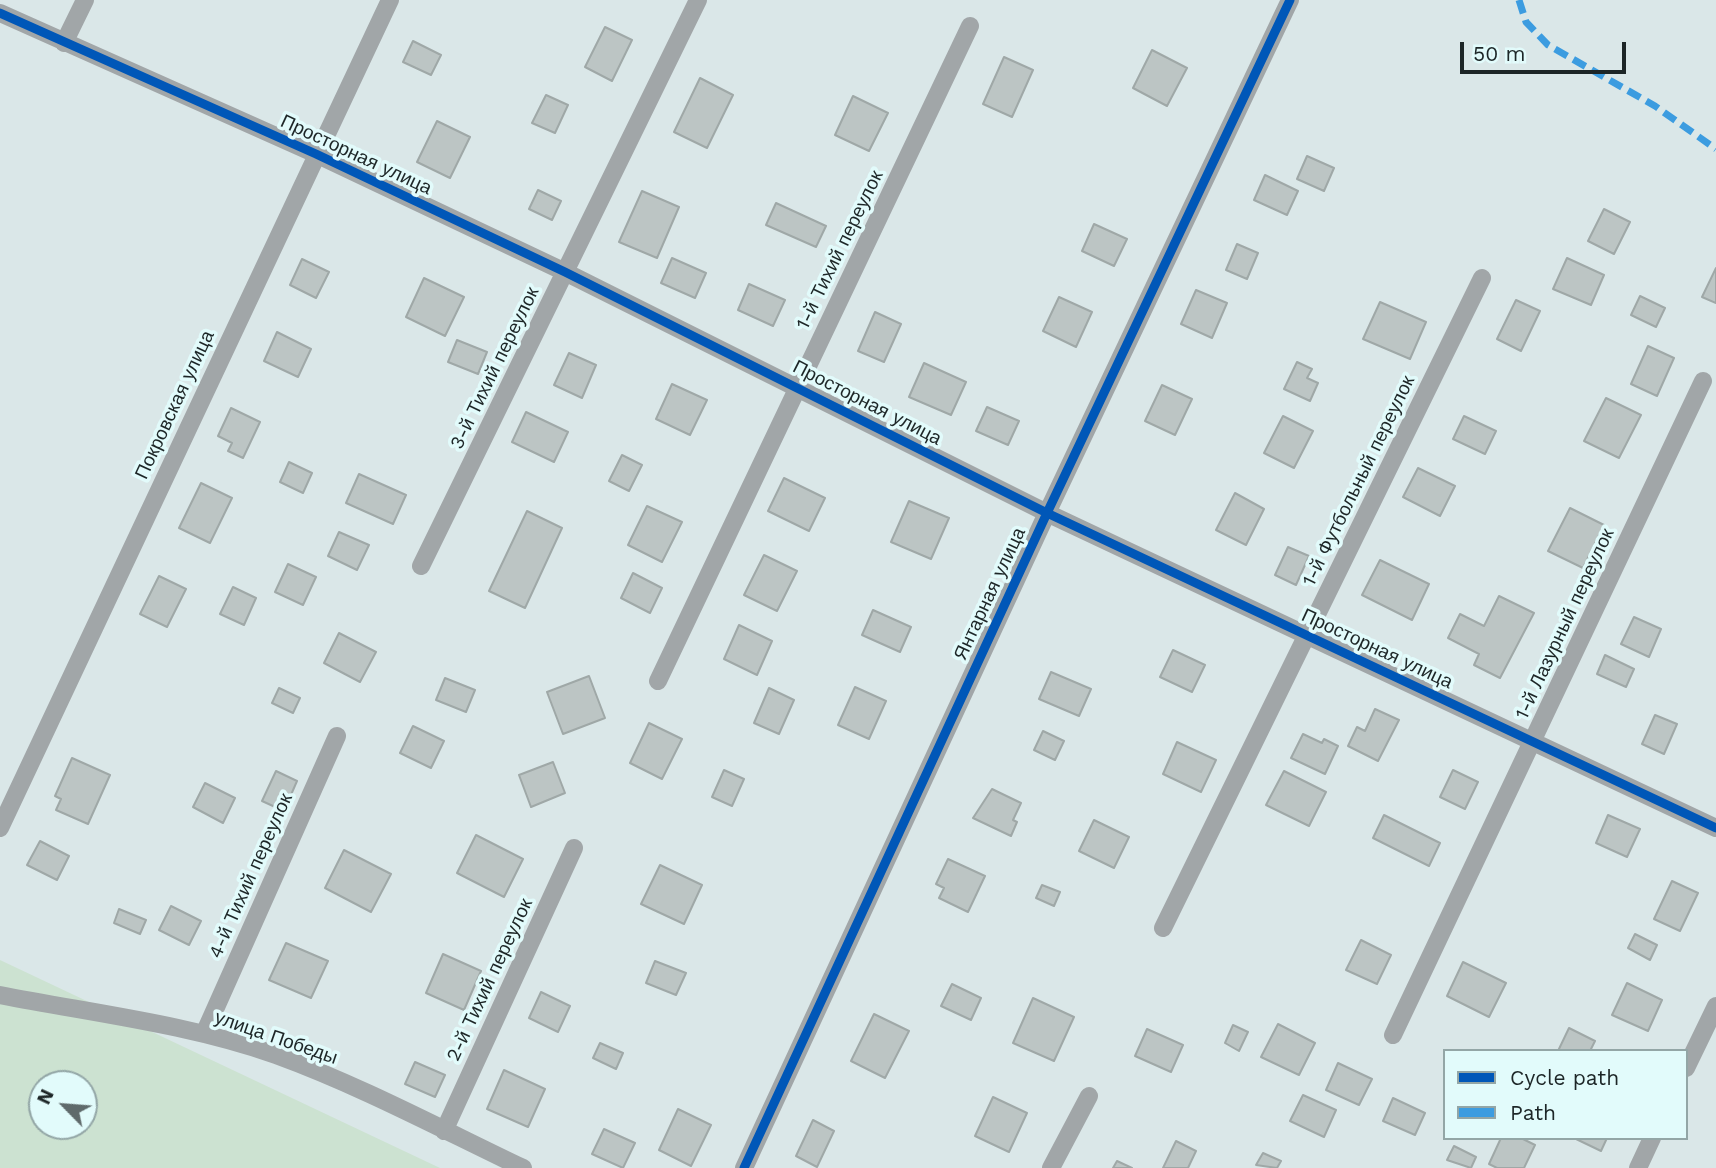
<!DOCTYPE html>
<meta charset="utf-8">
<style>
body{margin:0}
#map{position:relative;width:1716px;height:1168px;overflow:hidden;background:#dae7e8;font-family:"Work Sans",sans-serif}
canvas{display:block}
.legend{position:absolute;left:1443px;top:1049px;width:245px;height:91px;box-sizing:border-box;background:#e2fbfb;border:2px solid #93a6a6;margin:0;padding:9px 12px;list-style:none;font-size:21px;color:#1d2627}
.legend li{display:flex;align-items:center;gap:14px;height:35px}
.legend b{width:35px;border:2px solid #93a6a6}
.north{position:absolute;left:28px;top:1070px;width:70px;height:70px;box-sizing:border-box;background:#e2fbfb;border:2px solid #93a6a6;border-radius:50%;rotate:295deg;font-size:19px;font-weight:700;line-height:28px;text-align:center;color:#1d2627}
.north::after{content:'';display:block;margin:auto;width:24px;height:32px;background:#5f6a6b;clip-path:polygon(50% 0,100% 100%,50% 72%,0 100%)}
.scale{position:absolute;left:1460px;top:42px;width:166px;height:32px;box-sizing:border-box;border:4px solid #1d2627;border-top:0;padding-left:9px;font-size:21px;line-height:24px;white-space:nowrap;color:#1d2627;-webkit-text-stroke:5px #e2fbfb;paint-order:stroke}
</style>
<div id="map">
<canvas width="1716" height="1168"></canvas>
<ul class="legend">
<li><b style="height:9px;background:#0057b8"></b>Cycle path</li>
<li><b style="height:9px;background:#3c9ce0"></b>Path</li>
</ul>
<div class="north">N</div>
<div class="scale">50 m</div>
</div>
<script>
const context = document.querySelector('canvas').getContext('2d');
context.lineJoin = 'round';
function fillPath(path, color) {
  context.fillStyle = color;
  context.fill(path, 'evenodd');
}
function trace(path, color, width, dash) {
  context.strokeStyle = color;
  context.lineWidth = width;
  context.lineCap = dash ? 'butt' : 'round';
  context.setLineDash(dash || []);
  context.stroke(path);
}
function drawText(font, color, halo, rows, align = 'center') {
  context.font = font + ' "Work Sans",sans-serif';
  context.lineWidth = 7;
  context.setLineDash([]);
  context.textBaseline = 'middle';
  context.strokeStyle = halo;
  context.fillStyle = color;
  for (const [text, x, y, turn = 0] of rows) {
    context.save();
    context.translate(x, y);
    context.rotate((+turn || 0) * Math.PI / 180);
    context.textAlign = isNaN(turn) ? turn : align;
    if (halo) context.strokeText(text, 0, 0);
    context.fillText(text, 0, 0);
    context.restore();
  }
}
const green = new Path2D(`
 M 0,960 L 440,1168 L 0,1168 ZM 42,1084 L 84,1084 L 84,1126 L 42,1126 Z`);
const building = new Path2D(`
 M 605,27 L 632,40 L 612,81 L 585,67 Z
 M 413,41 L 441,55 L 431,75 L 403,62 Z
 M 1152,50 L 1187,68 L 1167,106 L 1133,88 Z
 M 1004,57 L 1033,70 L 1012,117 L 983,104 Z
 M 700,78 L 733,95 L 707,148 L 674,132 Z
 M 546,95 L 568,105 L 555,133 L 532,123 Z
 M 853,96 L 888,113 L 869,151 L 835,135 Z
 M 437,121 L 470,137 L 450,178 L 417,162 Z
 M 1307,156 L 1334,168 L 1324,191 L 1297,179 Z
 M 1265,175 L 1298,191 L 1287,215 L 1254,200 Z
 M 538,190 L 561,201 L 552,220 L 529,209 Z
 M 642,191 L 679,207 L 657,258 L 619,242 Z
 M 776,203 L 826,226 L 816,247 L 766,225 Z
 M 1604,209 L 1630,222 L 1614,254 L 1588,241 Z
 M 1094,224 L 1127,239 L 1114,266 L 1082,251 Z
 M 1237,244 L 1258,253 L 1247,279 L 1226,270 Z
 M 672,258 L 706,273 L 695,298 L 661,283 Z
 M 1567,258 L 1604,275 L 1591,305 L 1553,289 Z
 M 302,259 L 329,272 L 316,298 L 290,285 Z
 M 1716,268 L 1716,303 L 1702,297 Z
 M 424,278 L 464,297 L 445,336 L 406,317 Z
 M 749,284 L 785,300 L 773,326 L 738,310 Z
 M 1196,290 L 1227,303 L 1212,338 L 1181,324 Z
 M 1640,296 L 1665,308 L 1656,327 L 1631,315 Z
 M 1059,297 L 1092,312 L 1076,347 L 1043,331 Z
 M 1516,300 L 1540,311 L 1521,351 L 1497,339 Z
 M 1380,302 L 1426,322 L 1410,359 L 1363,339 Z
 M 875,312 L 901,324 L 884,362 L 858,351 Z
 M 277,332 L 311,349 L 298,377 L 264,361 Z
 M 457,340 L 487,352 L 478,374 L 448,362 Z
 M 1648,346 L 1674,358 L 1657,396 L 1631,384 Z
 M 569,353 L 596,365 L 582,398 L 554,385 Z
 M 1297,362 L 1312,369 L 1307,378 L 1318,383 L 1310,401 L 1284,389 Z
 M 924,363 L 966,382 L 951,415 L 909,397 Z
 M 672,384 L 707,400 L 690,435 L 656,419 Z
 M 1162,385 L 1192,399 L 1175,435 L 1145,421 Z
 M 1606,398 L 1641,415 L 1619,458 L 1584,441 Z
 M 987,407 L 1019,421 L 1008,445 L 976,431 Z
 M 231,408 L 260,422 L 243,458 L 228,451 L 232,443 L 218,436 Z
 M 526,412 L 568,432 L 554,462 L 512,442 Z
 M 1283,416 L 1313,431 L 1294,468 L 1264,453 Z
 M 1464,416 L 1496,431 L 1485,454 L 1453,439 Z
 M 622,455 L 642,465 L 629,491 L 609,481 Z
 M 289,462 L 312,473 L 303,493 L 280,482 Z
 M 1418,468 L 1455,486 L 1440,516 L 1403,497 Z
 M 359,474 L 406,495 L 393,524 L 346,503 Z
 M 784,478 L 825,498 L 809,531 L 768,511 Z
 M 201,483 L 232,498 L 210,543 L 179,528 Z
 M 1235,493 L 1264,509 L 1246,545 L 1216,530 Z
 M 909,501 L 949,518 L 931,559 L 891,542 Z
 M 647,506 L 682,522 L 662,562 L 628,545 Z
 M 1570,508 L 1604,525 L 1583,568 L 1548,551 Z
 M 527,511 L 562,528 L 525,608 L 489,591 Z
 M 339,532 L 369,545 L 357,570 L 328,556 Z
 M 1288,547 L 1309,556 L 1296,585 L 1275,575 Z
 M 764,555 L 797,571 L 777,611 L 744,595 Z
 M 1380,560 L 1429,584 L 1412,620 L 1362,595 Z
 M 288,564 L 316,577 L 303,605 L 275,592 Z
 M 633,573 L 662,588 L 650,613 L 621,598 Z
 M 159,576 L 186,589 L 167,627 L 140,614 Z
 M 233,587 L 256,598 L 244,625 L 220,614 Z
 M 1499,596 L 1534,613 L 1500,678 L 1474,665 L 1479,654 L 1448,638 L 1460,614 L 1484,626 Z
 M 873,610 L 911,627 L 900,652 L 862,635 Z
 M 1634,617 L 1661,629 L 1649,657 L 1621,644 Z
 M 739,625 L 772,641 L 757,675 L 724,659 Z
 M 339,633 L 376,652 L 360,682 L 324,663 Z
 M 1173,650 L 1205,665 L 1192,692 L 1160,677 Z
 M 1605,655 L 1634,669 L 1626,687 L 1597,674 Z
 M 1051,672 L 1091,689 L 1079,716 L 1039,699 Z
 M 589,676 L 605,718 L 563,734 L 547,692 Z
 M 445,678 L 475,690 L 466,712 L 436,700 Z
 M 855,687 L 886,701 L 869,739 L 838,725 Z
 M 279,688 L 300,698 L 293,713 L 272,703 Z
 M 769,688 L 794,700 L 779,734 L 754,723 Z
 M 1375,709 L 1399,720 L 1378,761 L 1348,746 L 1357,727 L 1365,731 Z
 M 1655,715 L 1677,724 L 1664,754 L 1642,744 Z
 M 649,723 L 682,739 L 662,779 L 630,763 Z
 M 413,726 L 444,741 L 431,768 L 400,753 Z
 M 1043,731 L 1064,741 L 1055,760 L 1034,750 Z
 M 1303,734 L 1322,743 L 1324,739 L 1338,746 L 1325,774 L 1291,758 Z
 M 1177,742 L 1216,760 L 1201,792 L 1163,774 Z
 M 72,758 L 110,775 L 88,824 L 56,810 L 61,799 L 55,796 Z
 M 553,762 L 565,793 L 531,807 L 519,775 Z
 M 724,770 L 744,779 L 732,806 L 712,797 Z
 M 1453,770 L 1478,782 L 1465,809 L 1440,797 Z
 M 276,771 L 297,781 L 284,811 L 262,801 Z
 M 1284,771 L 1326,792 L 1309,826 L 1266,805 Z
 M 205,783 L 235,798 L 223,823 L 193,807 Z
 M 992,789 L 1021,803 L 1013,820 L 1017,822 L 1011,836 L 973,818 Z
 M 1384,815 L 1440,843 L 1429,866 L 1373,838 Z
 M 1608,815 L 1640,829 L 1627,857 L 1596,843 Z
 M 1094,820 L 1129,837 L 1114,868 L 1079,851 Z
 M 476,835 L 523,859 L 504,897 L 457,873 Z
 M 40,841 L 69,856 L 57,880 L 27,865 Z
 M 344,850 L 391,874 L 371,912 L 325,888 Z
 M 948,859 L 985,876 L 968,912 L 939,898 L 944,888 L 936,884 Z
 M 660,865 L 702,885 L 684,924 L 641,904 Z
 M 1672,881 L 1698,893 L 1680,931 L 1654,919 Z
 M 1042,885 L 1060,892 L 1054,906 L 1036,898 Z
 M 171,906 L 201,921 L 189,945 L 159,930 Z
 M 119,909 L 146,920 L 140,934 L 114,923 Z
 M 1635,934 L 1657,945 L 1650,960 L 1628,948 Z
 M 1361,940 L 1391,955 L 1377,984 L 1346,970 Z
 M 286,943 L 328,961 L 311,998 L 269,980 Z
 M 443,954 L 481,971 L 464,1010 L 426,993 Z
 M 655,961 L 686,973 L 676,995 L 646,983 Z
 M 1463,962 L 1506,983 L 1489,1017 L 1447,996 Z
 M 1627,983 L 1662,1000 L 1648,1031 L 1612,1015 Z
 M 952,984 L 981,998 L 971,1020 L 941,1006 Z
 M 541,992 L 570,1006 L 558,1032 L 529,1018 Z
 M 1033,998 L 1074,1017 L 1054,1061 L 1013,1043 Z
 M 874,1014 L 909,1031 L 885,1078 L 851,1061 Z
 M 1278,1024 L 1315,1043 L 1299,1075 L 1261,1057 Z
 M 1233,1025 L 1248,1032 L 1239,1051 L 1225,1043 Z
 M 1569,1028 L 1595,1041 L 1590,1051 L 1558,1051 Z
 M 1147,1029 L 1183,1045 L 1171,1072 L 1135,1056 Z
 M 600,1043 L 623,1053 L 616,1069 L 593,1058 Z
 M 415,1062 L 445,1075 L 435,1097 L 405,1084 Z
 M 1338,1063 L 1372,1079 L 1359,1105 L 1326,1090 Z
 M 504,1070 L 545,1089 L 528,1127 L 487,1109 Z
 M 1303,1095 L 1336,1110 L 1324,1137 L 1290,1121 Z
 M 993,1097 L 1027,1113 L 1009,1152 L 975,1136 Z
 M 1393,1098 L 1425,1113 L 1415,1135 L 1383,1121 Z
 M 678,1109 L 711,1125 L 691,1166 L 659,1150 Z
 M 813,1120 L 834,1131 L 817,1167 L 796,1156 Z
 M 604,1129 L 635,1143 L 623,1168 L 592,1154 Z
 M 1501,1138 L 1521,1138 L 1535,1145 L 1524,1168 L 1497,1168 L 1489,1164 Z
 M 1574,1138 L 1607,1138 L 1601,1151 Z
 M 1176,1141 L 1196,1151 L 1188,1168 L 1163,1168 Z
 M 1454,1146 L 1476,1157 L 1471,1168 L 1447,1160 Z
 M 1263,1153 L 1281,1161 L 1277,1168 L 1256,1165 Z
 M 1117,1161 L 1132,1168 L 1113,1168 Z`);
const street = new Path2D(`
 M 0,13 L 316,154 L 565,272 L 1047,513 L 1716,828
 M 64,43 L 85,0
 M 421,566 L 698,0
 M 658,681 L 970,26
 M 0,828 L 390,0
 M 1163,928 L 1482,278
 M 0,995 C 91,1013 188,1024 276,1055 C 361,1086 441,1129 523,1168
 M 204,1034 L 337,736
 M 1393,1035 L 1703,381
 M 1686,1068 L 1716,1006
 M 444,1131 L 574,848
 M 744,1168 L 1047,513 L 1290,0
 M 1051,1168 L 1089,1096
 M 1638,1168 L 1652,1138`);
const quiet = new Path2D(`
 M 1519,0 L 1526,22 L 1548,45 L 1655,106 L 1716,149`);
const cycleway = new Path2D(`
 M 0,13 L 316,154 L 565,272 L 1047,513 L 1716,828
 M 744,1168 L 1047,513 L 1290,0`);
const streetNames = [
 ["Просторная улица",356,155,25],
 ["1-й Тихий переулок",840,250,-64],
 ["3-й Тихий переулок",495,368,-64],
 ["Просторная улица",867,403,27],
 ["Покровская улица",175,405,-65],
 ["1-й Футбольный переулок",1359,481,-64],
 ["Янтарная улица",990,594,-65],
 ["1-й Лазурный переулок",1565,624,-65],
 ["Просторная улица",1377,649,25],
 ["4-й Тихий переулок",251,876,-66],
 ["2-й Тихий переулок",490,980,-65],
 ["улица Победы",276,1038,19]
];
fillPath(green, '#cce2d1');
fillPath(building, '#bcc5c4');
trace(building, '#9fa8a7', 2);
trace(street, '#a1a6a8', 18);
trace(quiet, '#3c9ce0', 7, [14, 7]);
trace(cycleway, '#0057b8', 9);
drawText('19px', '#1d2627', '#e2fbfb', streetNames);
</script>
